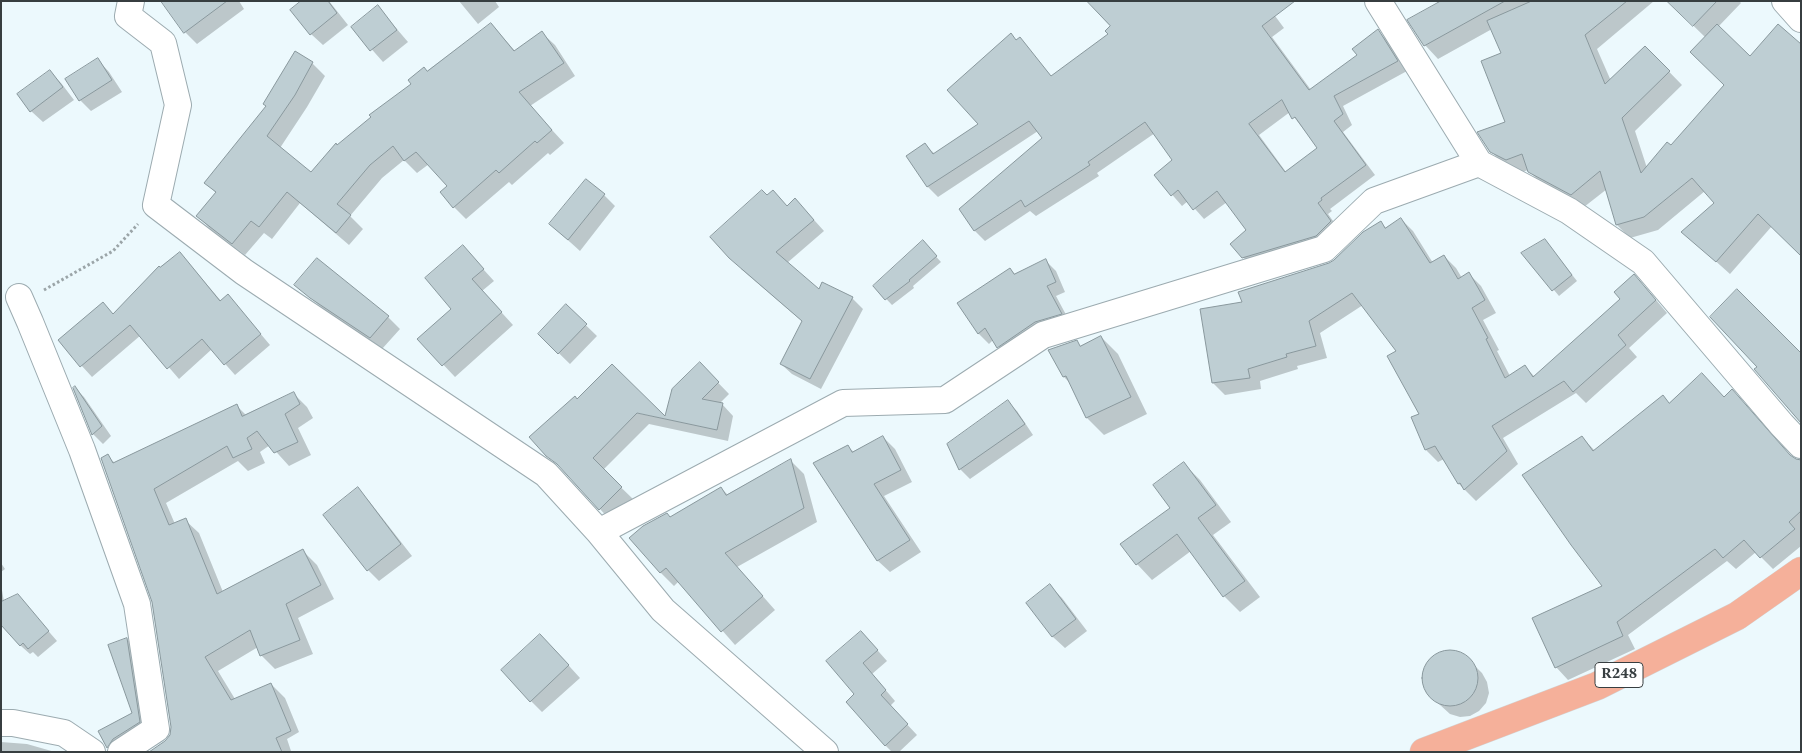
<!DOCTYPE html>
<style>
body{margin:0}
#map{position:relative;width:1802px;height:753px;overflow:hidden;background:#ecf9fd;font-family:Spectral,serif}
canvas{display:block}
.frame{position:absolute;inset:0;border:2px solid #373e40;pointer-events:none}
</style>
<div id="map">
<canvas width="1802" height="753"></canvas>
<div class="frame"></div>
</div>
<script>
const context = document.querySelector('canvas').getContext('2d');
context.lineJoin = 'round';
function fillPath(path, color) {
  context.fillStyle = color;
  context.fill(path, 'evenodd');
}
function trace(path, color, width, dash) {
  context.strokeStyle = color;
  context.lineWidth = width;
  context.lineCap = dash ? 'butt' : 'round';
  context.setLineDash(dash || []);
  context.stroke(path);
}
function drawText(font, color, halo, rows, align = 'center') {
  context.font = font + ' Spectral,serif';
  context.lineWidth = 4;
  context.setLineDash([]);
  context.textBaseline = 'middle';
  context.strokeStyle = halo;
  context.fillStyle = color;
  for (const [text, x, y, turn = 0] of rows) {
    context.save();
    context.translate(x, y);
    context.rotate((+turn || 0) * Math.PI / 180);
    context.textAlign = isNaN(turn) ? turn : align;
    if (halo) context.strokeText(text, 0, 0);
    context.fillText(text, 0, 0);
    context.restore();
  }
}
const shadow = new Path2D(`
 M 163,1 L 239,1 L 244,9 L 197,44 L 185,32 Z
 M 303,1 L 329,1 L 348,25 L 323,45 L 311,34 Z
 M 459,1 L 495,1 L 499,7 L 478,24 Z
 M 1264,1 L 1284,28 L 1272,37 L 1311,90 L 1358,55 L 1378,31 L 1388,41 L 1407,71 L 1343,106 L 1352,125 L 1343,132 L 1375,175 L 1330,209 L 1332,211 L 1328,214 L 1341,232 L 1254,268 L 1243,257 L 1247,230 L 1227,202 L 1204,219 L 1188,201 L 1182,206 L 1155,175 L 1174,160 L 1155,133 L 1097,173 L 1099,176 L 1036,216 L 1030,211 L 985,241 L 974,230 L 1043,138 L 1038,131 L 938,197 L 928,187 L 908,156 L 925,145 L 935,154 L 979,124 L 1017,41 L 1020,39 L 1052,77 ZM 1290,112 L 1319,149 L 1286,172 L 1259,135 Z
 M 1436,1 L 1654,1 L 1597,49 L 1611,81 L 1645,47 L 1682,85 L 1635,131 L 1647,168 L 1671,147 L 1726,86 L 1706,38 L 1668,1 L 1739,1 L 1741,3 L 1718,27 L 1772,226 L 1730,274 L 1683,232 L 1715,203 L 1705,191 L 1658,230 L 1630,238 L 1617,225 L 1607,189 L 1584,207 L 1543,185 L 1528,170 L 1520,173 L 1504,165 L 1491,151 L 1506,122 L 1503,54 L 1492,29 L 1438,59 L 1425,45 L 1438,4 Z
 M 378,7 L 408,42 L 383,62 L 352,27 Z
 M 491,24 L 515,51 L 542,33 L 555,45 L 575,76 L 530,106 L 564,143 L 550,155 L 548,153 L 512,185 L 509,182 L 466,219 L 454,207 L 449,186 L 429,164 L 417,173 L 404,160 L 382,178 L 350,216 L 363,229 L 349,245 L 300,203 L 272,239 L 264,233 L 245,255 L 210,229 L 198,216 L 216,193 L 206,183 L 267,107 L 295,53 L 312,63 L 325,76 L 307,107 L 280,148 L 312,174 L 337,146 L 428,72 Z
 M 98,60 L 109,72 L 122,92 L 91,111 L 80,100 Z
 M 49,71 L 61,83 L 74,100 L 43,122 L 31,111 Z
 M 604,195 L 615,206 L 580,251 L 550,224 Z
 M 767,197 L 787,207 L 806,211 L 824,231 L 787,263 L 819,290 L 852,298 L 863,309 L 821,389 L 792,374 L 781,364 L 803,322 L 741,269 Z
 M 1401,219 L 1413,231 L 1433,263 L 1444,256 L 1456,268 L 1462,278 L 1469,274 L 1481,286 L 1496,313 L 1483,320 L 1499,350 L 1497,351 L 1510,376 L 1525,367 L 1535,377 L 1646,288 L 1667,313 L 1629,348 L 1637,357 L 1586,403 L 1576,393 L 1503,438 L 1518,464 L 1476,501 L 1459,484 L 1444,459 L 1438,462 L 1426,450 L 1420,414 L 1397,351 L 1363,305 L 1320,333 L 1327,358 L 1297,366 L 1298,369 L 1260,381 L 1261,389 L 1225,395 L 1213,383 L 1202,310 L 1243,303 L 1329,264 L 1381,223 L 1386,228 Z
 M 463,247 L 494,281 L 482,291 L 513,325 L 455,377 L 419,339 L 452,309 Z
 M 1550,247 L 1577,281 L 1559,296 L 1523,253 Z
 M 928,248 L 941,262 L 913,286 L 914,288 L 892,305 L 874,286 Z
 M 180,253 L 221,301 L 238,307 L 270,345 L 235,375 L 212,349 L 179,379 L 141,335 L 92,377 L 59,341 L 103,304 L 114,315 Z
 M 1046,261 L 1056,271 L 1065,292 L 1056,296 L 1071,324 L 1008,357 L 993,340 L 989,344 L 979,334 L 959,303 L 1010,269 L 1015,274 Z
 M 296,285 L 388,317 L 400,329 L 382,349 L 323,309 Z
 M 566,306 L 597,336 L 570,364 L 539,334 Z
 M 1101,337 L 1118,354 L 1147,414 L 1104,435 L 1087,418 L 1071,384 L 1064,377 L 1076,342 L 1081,347 Z
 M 700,364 L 729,394 L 719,404 L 722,404 L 733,416 L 728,441 L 649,424 L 603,470 L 633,499 L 611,521 L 567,473 L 547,455 L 577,401 L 666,419 Z
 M 75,388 L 84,397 L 111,436 L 103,444 L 93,434 Z
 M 293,393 L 307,407 L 313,418 L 298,428 L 311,455 L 289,466 L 270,445 L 260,452 L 265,463 L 248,471 L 238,461 L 166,503 L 175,524 L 185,520 L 199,533 L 223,592 L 303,551 L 317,565 L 334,599 L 298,618 L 313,654 L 275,669 L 261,655 L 258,647 L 218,671 L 235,699 L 271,684 L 285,698 L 299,732 L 287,739 L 291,751 L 289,752 L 151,752 L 165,742 L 171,735 L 172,727 L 152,599 L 107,456 L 115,463 L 237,406 L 246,415 Z
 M 1724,398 L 1793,458 L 1801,461 L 1801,546 L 1773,569 L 1756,552 L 1736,569 L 1727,561 L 1628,635 L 1635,649 L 1568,680 L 1556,667 L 1604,587 L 1582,437 L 1595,451 L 1670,404 Z
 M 1007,402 L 1017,411 L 1033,435 L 970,479 L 960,469 L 948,444 Z
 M 883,437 L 895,449 L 912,482 L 884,496 L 921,552 L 890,572 L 878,561 L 815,464 L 848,447 L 854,452 Z
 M 791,461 L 804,474 L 817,522 L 737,567 L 775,610 L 735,645 L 679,581 L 674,586 L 660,572 L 670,518 L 721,488 L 728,495 Z
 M 1184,464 L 1200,480 L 1231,522 L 1213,535 L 1260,597 L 1240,612 L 1224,596 L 1191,551 L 1152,580 L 1137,564 L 1171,508 Z
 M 357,489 L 369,501 L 412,556 L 379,581 L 368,570 Z
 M 1,563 L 5,569 L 1,572 Z
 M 1,584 L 4,602 L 18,596 L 57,641 L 38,657 L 33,652 L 30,654 L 21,646 L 1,620 Z
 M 1050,586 L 1062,598 L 1087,631 L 1065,648 L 1053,637 L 1028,603 Z
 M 127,639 L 136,648 L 148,731 L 120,750 L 108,740 L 134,713 Z
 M 871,643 L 887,661 L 872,674 L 895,701 L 890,706 L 917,735 L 899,752 L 892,752 L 885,745 L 856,694 L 827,661 Z
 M 552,647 L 580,678 L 542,712 L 531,701 Z
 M 1452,651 L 1462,654 L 1470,661 L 1482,673 L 1487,682 L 1489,693 L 1486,703 L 1479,711 L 1470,716 L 1460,717 L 1450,714 L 1429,695 L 1424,686 L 1423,676 L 1426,666 L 1432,658 L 1442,653 Z
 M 1,742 L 27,744 L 55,752 L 1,752 Z`);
const building = new Path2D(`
 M 161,1 L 227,1 L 184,33 Z
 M 301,1 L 328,1 L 337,13 L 310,35 L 290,10 Z
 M 1087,1 L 1295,1 L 1262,26 L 1309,90 L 1357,55 L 1352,49 L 1378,29 L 1398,61 L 1334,96 L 1343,114 L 1334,121 L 1366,165 L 1321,198 L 1322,200 L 1318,203 L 1331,221 L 1316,236 L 1242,258 L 1230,244 L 1246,230 L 1217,191 L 1193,210 L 1178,190 L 1171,196 L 1154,175 L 1172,160 L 1145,122 L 1088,162 L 1090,165 L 1025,207 L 1021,200 L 974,231 L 959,209 L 1042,138 L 1029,121 L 927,187 L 906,156 L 925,143 L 933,154 L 978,124 L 947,90 L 1011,33 L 1016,40 L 1020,37 L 1051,76 L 1108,34 L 1105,31 L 1110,26 ZM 1282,100 L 1292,119 L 1295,117 L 1317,148 L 1285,172 L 1249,124 Z
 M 1441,1 L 1505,1 L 1424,46 L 1407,20 Z
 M 1532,1 L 1627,1 L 1585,35 L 1605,84 L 1645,46 L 1670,71 L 1622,118 L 1641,173 L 1667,142 L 1671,145 L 1724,85 L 1690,52 L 1717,24 L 1750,56 L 1778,24 L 1801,44 L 1801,256 L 1758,214 L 1716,262 L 1681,232 L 1714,203 L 1692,178 L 1644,217 L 1616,225 L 1600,171 L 1571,195 L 1528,172 L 1522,154 L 1506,160 L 1490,152 L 1477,132 L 1505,122 L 1481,61 L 1501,53 L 1487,21 Z
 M 1667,1 L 1717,1 L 1693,26 Z
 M 378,5 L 397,30 L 370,51 L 351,27 Z
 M 491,23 L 514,51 L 542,31 L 564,63 L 519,92 L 552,130 L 537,143 L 535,141 L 499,173 L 496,170 L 453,208 L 440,192 L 447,186 L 416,152 L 404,161 L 393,146 L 370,165 L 337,204 L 351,215 L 336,233 L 287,192 L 259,227 L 251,221 L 232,244 L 196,216 L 216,192 L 204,183 L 266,106 L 263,104 L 295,51 L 313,62 L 295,95 L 267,136 L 311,172 L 336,143 L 337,145 L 371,117 L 369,115 L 411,84 L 408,80 L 424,67 L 427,71 Z
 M 98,58 L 112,80 L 79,101 L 65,79 Z
 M 50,70 L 63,87 L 30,112 L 17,94 Z
 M 586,179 L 605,194 L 568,240 L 549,224 Z
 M 762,190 L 767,195 L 773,190 L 787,206 L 795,198 L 814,220 L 776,252 L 819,289 L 822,282 L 853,297 L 810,379 L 780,364 L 802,321 L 729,258 L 710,237 Z
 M 1401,218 L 1430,263 L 1444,255 L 1458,279 L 1469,272 L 1485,300 L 1472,308 L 1488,338 L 1486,339 L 1505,378 L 1525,365 L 1533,377 L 1620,299 L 1614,292 L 1634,274 L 1656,300 L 1618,335 L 1626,345 L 1573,392 L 1564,381 L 1492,426 L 1507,451 L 1464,490 L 1460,483 L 1458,484 L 1435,446 L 1425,450 L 1411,417 L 1419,414 L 1387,356 L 1396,351 L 1352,293 L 1309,321 L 1316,346 L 1286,354 L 1287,357 L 1248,369 L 1250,378 L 1212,383 L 1200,309 L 1242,302 L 1238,292 L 1329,263 L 1334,260 L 1363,232 L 1381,221 L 1385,228 Z
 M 1545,239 L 1572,275 L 1552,291 L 1521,253 Z
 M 923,240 L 937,256 L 909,280 L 910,281 L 885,300 L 873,286 Z
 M 463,245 L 484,269 L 472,279 L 502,312 L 442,366 L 417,339 L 451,309 L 425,278 Z
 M 180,252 L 220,301 L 228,294 L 261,334 L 224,365 L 202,339 L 167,369 L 130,325 L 80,367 L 58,340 L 103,302 L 113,314 L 159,266 L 160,267 Z
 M 317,258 L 389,316 L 370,338 L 310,298 L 294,285 Z
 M 1046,259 L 1056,282 L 1047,286 L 1062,314 L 1035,322 L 997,348 L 985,328 L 978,334 L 957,303 L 1010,268 L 1014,274 Z
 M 1737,289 L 1801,353 L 1801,423 L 1754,369 L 1757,367 L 1710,317 Z
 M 566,304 L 587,324 L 558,354 L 538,334 Z
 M 1101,336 L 1131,397 L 1086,418 L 1066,376 L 1063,377 L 1048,350 L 1077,340 L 1080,346 Z
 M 700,362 L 719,382 L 702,399 L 723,403 L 717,430 L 637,413 L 593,458 L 622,487 L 599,510 L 557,464 L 546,456 L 529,437 L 575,396 L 577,399 L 612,364 L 665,416 L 672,389 Z
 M 1702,373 L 1724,397 L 1732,389 L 1790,455 L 1796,459 L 1801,460 L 1801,511 L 1789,522 L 1795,529 L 1760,558 L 1744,540 L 1723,558 L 1715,549 L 1617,622 L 1623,636 L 1555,668 L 1532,618 L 1602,586 L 1571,545 L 1522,475 L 1582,436 L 1593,451 L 1663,395 L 1669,403 Z
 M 75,386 L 102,426 L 92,435 L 73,388 Z
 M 294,392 L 300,404 L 285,414 L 298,442 L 274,453 L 257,431 L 247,438 L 252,449 L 233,458 L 227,446 L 154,489 L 169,525 L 186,518 L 217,594 L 303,549 L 321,585 L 286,604 L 300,640 L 260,656 L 250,630 L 205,657 L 231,700 L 271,683 L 291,731 L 276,738 L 282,752 L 149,752 L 165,741 L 170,735 L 171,727 L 152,602 L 101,458 L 108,454 L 113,463 L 237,404 L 242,416 Z
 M 1008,400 L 1025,424 L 959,470 L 947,444 Z
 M 883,436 L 901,470 L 874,484 L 910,540 L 877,561 L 813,463 L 848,445 L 852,452 Z
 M 791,459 L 804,508 L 725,553 L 763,596 L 721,632 L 666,568 L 660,573 L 629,538 L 643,526 L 667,513 L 670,517 L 721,487 L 726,495 Z
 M 1184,462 L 1216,505 L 1198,518 L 1245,581 L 1223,597 L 1177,534 L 1136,565 L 1120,544 L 1170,508 L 1153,485 Z
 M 358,487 L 401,544 L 367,571 L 323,515 Z
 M 1050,584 L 1076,619 L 1052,637 L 1026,603 Z
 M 18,594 L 49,631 L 28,649 L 23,643 L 20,646 L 1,625 L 1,602 Z
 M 861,631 L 878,650 L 863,663 L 886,690 L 881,695 L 908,724 L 885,746 L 846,702 L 854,694 L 826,661 Z
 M 540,634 L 569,665 L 530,702 L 501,670 Z
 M 127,638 L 140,722 L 113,739 L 107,748 L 98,731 L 132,713 L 108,645 Z
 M1422 678a28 28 0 1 1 56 0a28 28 0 1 1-56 0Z`);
const path = new Path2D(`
 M 44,290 L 113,251 L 138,224`);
const minor = new Path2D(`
 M 131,1 L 128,16 L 163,43 L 178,105 L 156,205 L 244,272 L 546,474 L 599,532 L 663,610 L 825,752
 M 1378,1 L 1479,163 L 1569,211 L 1643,262 L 1782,425 L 1801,445
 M 1785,1 L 1801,19
 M 19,297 L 30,322 L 82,450 L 137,604 L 156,729 L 121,752
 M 599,532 L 843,403 L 945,400 L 1043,335 L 1324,249 L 1374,201 L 1479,163
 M 1,723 L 13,723 L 64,733 L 92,752`);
const primary = new Path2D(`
 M 1424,752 L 1597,686 L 1737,616 L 1801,571`);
const shields = [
 [1619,675,48]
];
const shieldNames = [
 ["R248",1619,675]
];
fillPath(shadow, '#0003');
fillPath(building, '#beced3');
trace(building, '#89989d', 1);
trace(minor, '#9cabb0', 28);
trace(primary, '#d3d5d5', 29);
trace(path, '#9ba5a8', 3, [2.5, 2.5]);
trace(minor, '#fff', 26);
trace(primary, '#f5b09a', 28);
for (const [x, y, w] of shields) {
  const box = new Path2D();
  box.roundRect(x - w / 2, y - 12.5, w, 25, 4);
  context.fillStyle = '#fff';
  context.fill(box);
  trace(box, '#373e40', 1);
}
drawText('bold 15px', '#373e40', null, shieldNames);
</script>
